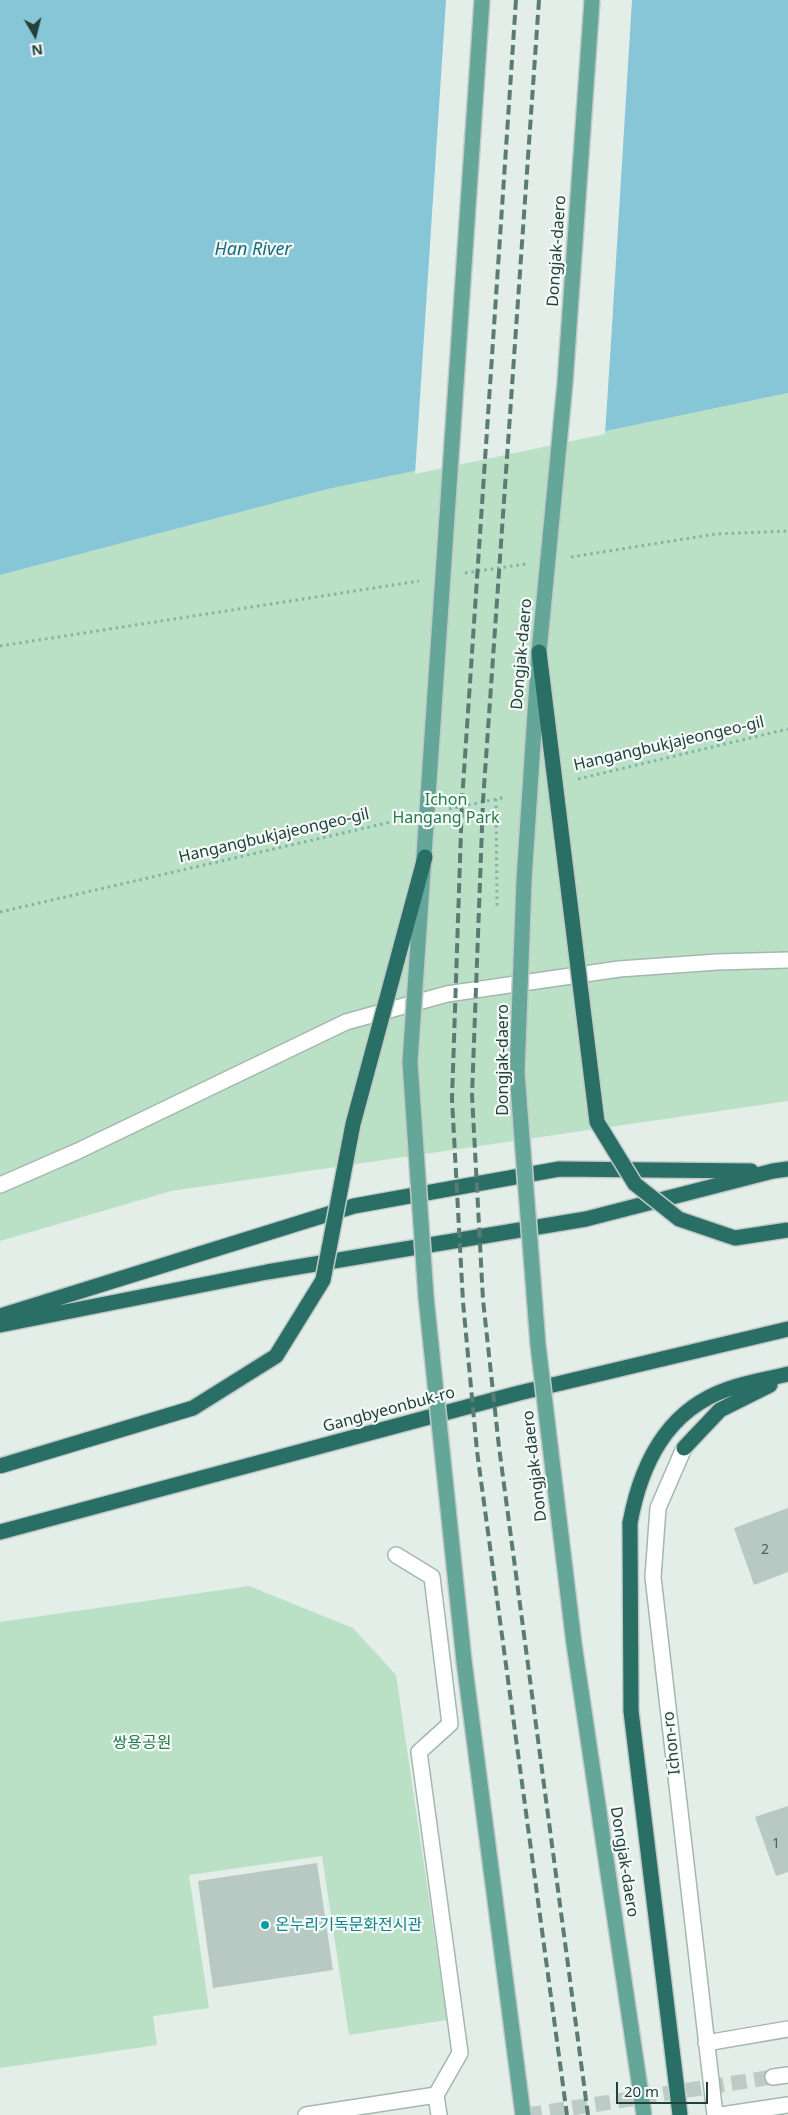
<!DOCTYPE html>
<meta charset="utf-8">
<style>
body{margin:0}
#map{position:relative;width:788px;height:2115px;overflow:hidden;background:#e3eee9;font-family:"Noto Sans",sans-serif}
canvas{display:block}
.north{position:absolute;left:10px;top:10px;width:50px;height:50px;-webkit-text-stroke:4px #f4faf7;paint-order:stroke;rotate:172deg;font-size:14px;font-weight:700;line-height:20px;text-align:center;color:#21413a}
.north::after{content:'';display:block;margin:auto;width:18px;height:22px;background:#21413a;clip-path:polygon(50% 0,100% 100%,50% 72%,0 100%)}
.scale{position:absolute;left:616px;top:2082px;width:92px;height:22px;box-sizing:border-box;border:2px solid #21413a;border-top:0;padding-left:6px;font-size:15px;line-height:18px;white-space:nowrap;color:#21413a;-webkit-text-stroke:4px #f4faf7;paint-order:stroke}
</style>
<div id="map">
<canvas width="788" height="2115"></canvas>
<div class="north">N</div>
<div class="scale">20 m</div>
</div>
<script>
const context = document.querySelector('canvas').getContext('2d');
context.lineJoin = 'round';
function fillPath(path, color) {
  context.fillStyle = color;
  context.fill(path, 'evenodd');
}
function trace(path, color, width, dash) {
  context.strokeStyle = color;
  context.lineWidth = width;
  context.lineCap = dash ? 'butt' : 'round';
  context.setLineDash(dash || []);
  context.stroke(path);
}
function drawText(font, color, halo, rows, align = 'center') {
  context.font = font + ' "Noto Sans","Noto Sans KR",sans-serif';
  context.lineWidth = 4.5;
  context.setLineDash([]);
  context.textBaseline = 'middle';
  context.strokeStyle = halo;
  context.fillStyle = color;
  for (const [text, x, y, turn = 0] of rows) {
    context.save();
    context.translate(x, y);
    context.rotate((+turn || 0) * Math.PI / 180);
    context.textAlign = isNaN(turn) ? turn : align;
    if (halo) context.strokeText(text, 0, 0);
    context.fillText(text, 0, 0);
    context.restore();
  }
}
const green = new Path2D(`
 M 788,393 L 788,1101 L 171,1191 L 0,1241 L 0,575 L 328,489 Z
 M 249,1586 L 353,1628 L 396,1675 L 447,2020 L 349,2035 L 322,1856 L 189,1875 L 209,2008 L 153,2016 L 157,2045 L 0,2068 L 0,1622 Z`);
const water = new Path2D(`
 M 0,0 L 788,0 L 788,393 L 328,489 L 0,575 Z`);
const pier = new Path2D(`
 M 446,0 L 632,0 L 611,342 L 605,434 L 415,474 Z`);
const building = new Path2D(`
 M 788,1508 L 788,1572 L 754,1585 L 734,1528 Z
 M 788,1806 L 788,1872 L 776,1876 L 755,1817 Z
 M 317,1863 L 333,1970 L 213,1988 L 198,1881 Z`);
const minorTunnel = new Path2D(`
 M 527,2115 L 773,2077`);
const path = new Path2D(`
 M 571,557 L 716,534 L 788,531
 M 465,573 L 526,564
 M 0,646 L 419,581
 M 578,779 L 788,729
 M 496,799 L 497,906
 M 449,809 L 506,797
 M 0,912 L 404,819`);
const minor = new Path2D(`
 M 0,1185 L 78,1151 L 346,1022 L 447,994 L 619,969 L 717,962 L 788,960
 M 684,1448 L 658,1508 L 653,1577 L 715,2115
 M 396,1555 L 432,1577 L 450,1724 L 419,1752 L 460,2053 L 436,2095
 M 706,2043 L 788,2029
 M 773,2077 L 788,2075
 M 306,2115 L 436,2095 L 439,2115
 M 721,2115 L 788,2105`);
const highway = new Path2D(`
 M 0,1316 L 354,1206 L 559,1169 L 751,1171
 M 0,1325 L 267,1272 L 586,1219 L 773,1171 L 788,1169
 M 684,1448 L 720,1410 L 770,1385
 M 630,1523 C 641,1463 667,1410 728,1389 C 748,1382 768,1379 788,1374
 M 0,1532 L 519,1393 L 788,1329`);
const rail = new Path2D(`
 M 516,0 L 462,801 L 452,1099 L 463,1302 L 477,1451 L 567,2115
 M 539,0 L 483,801 L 472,1095 L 483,1300 L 499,1447 L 588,2115`);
const majorBridge = new Path2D(`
 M 482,0 L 410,1062 L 426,1297 L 464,1661 L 523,2115
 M 592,0 L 565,383 L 539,652 L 524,880 L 517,1073 L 538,1345 L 574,1644 L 644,2115`);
const highwayBridge = new Path2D(`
 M 539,652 L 597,1122 L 635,1184 L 679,1219 L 735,1238 L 788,1230
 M 0,1466 L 193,1408 L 276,1356 L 323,1280 L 353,1124 L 425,857
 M 630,1523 L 631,1711 L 680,2115`);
const markers = [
 [265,1925,5,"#0f9aa8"]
];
const numberNames = [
 ["2",765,1550],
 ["1",776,1844]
];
const streetNames = [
 ["Dongjak-daero",557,251,-86],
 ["Dongjak-daero",522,654,-85],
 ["Hangangbukjajeongeo-gil",669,744,-13],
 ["Hangangbukjajeongeo-gil",274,836,-13],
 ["Dongjak-daero",503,1060,-90],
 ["Gangbyeonbuk-ro",389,1410,-15],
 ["Dongjak-daero",535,1466,-97],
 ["Ichon-ro",672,1743,-96],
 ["Dongjak-daero",624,1862,81]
];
const parkNames = [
 ["Ichon",446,800],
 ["Hangang Park",446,818],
 ["쌍용공원",142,1743]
];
const cultureNames = [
 ["온누리기독문화전시관",275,1925]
];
const waterNames = [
 ["Han River",253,250]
];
fillPath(green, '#bae0c6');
fillPath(water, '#87c6d7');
fillPath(pier, '#e3eee9');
fillPath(building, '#b8c9c3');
trace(minorTunnel, '#bccbc6', 15, [15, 8]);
trace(minor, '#a5b7b1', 18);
trace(highway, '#c1cac8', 18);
trace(path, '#81b4a6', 3, [2.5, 4]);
trace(minor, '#fff', 15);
trace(highway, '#2a6f65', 15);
trace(rail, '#5b7c75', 4, [10, 5]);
trace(majorBridge, '#c1cac8', 18, []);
trace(highwayBridge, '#c1cac8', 18, []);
trace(majorBridge, '#64a799', 15);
trace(highwayBridge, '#2a6f65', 15);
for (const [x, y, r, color] of markers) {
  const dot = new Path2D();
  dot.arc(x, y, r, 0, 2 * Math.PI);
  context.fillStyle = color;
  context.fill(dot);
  trace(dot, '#f4faf7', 2);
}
drawText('14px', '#47635c', null, numberNames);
drawText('16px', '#21413a', '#f4faf7', streetNames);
drawText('16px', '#287b4c', '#f4faf7', parkNames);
drawText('16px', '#0d838f', '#f4faf7', cultureNames, 'left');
drawText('italic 18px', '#166a82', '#f4faf7', waterNames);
</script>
